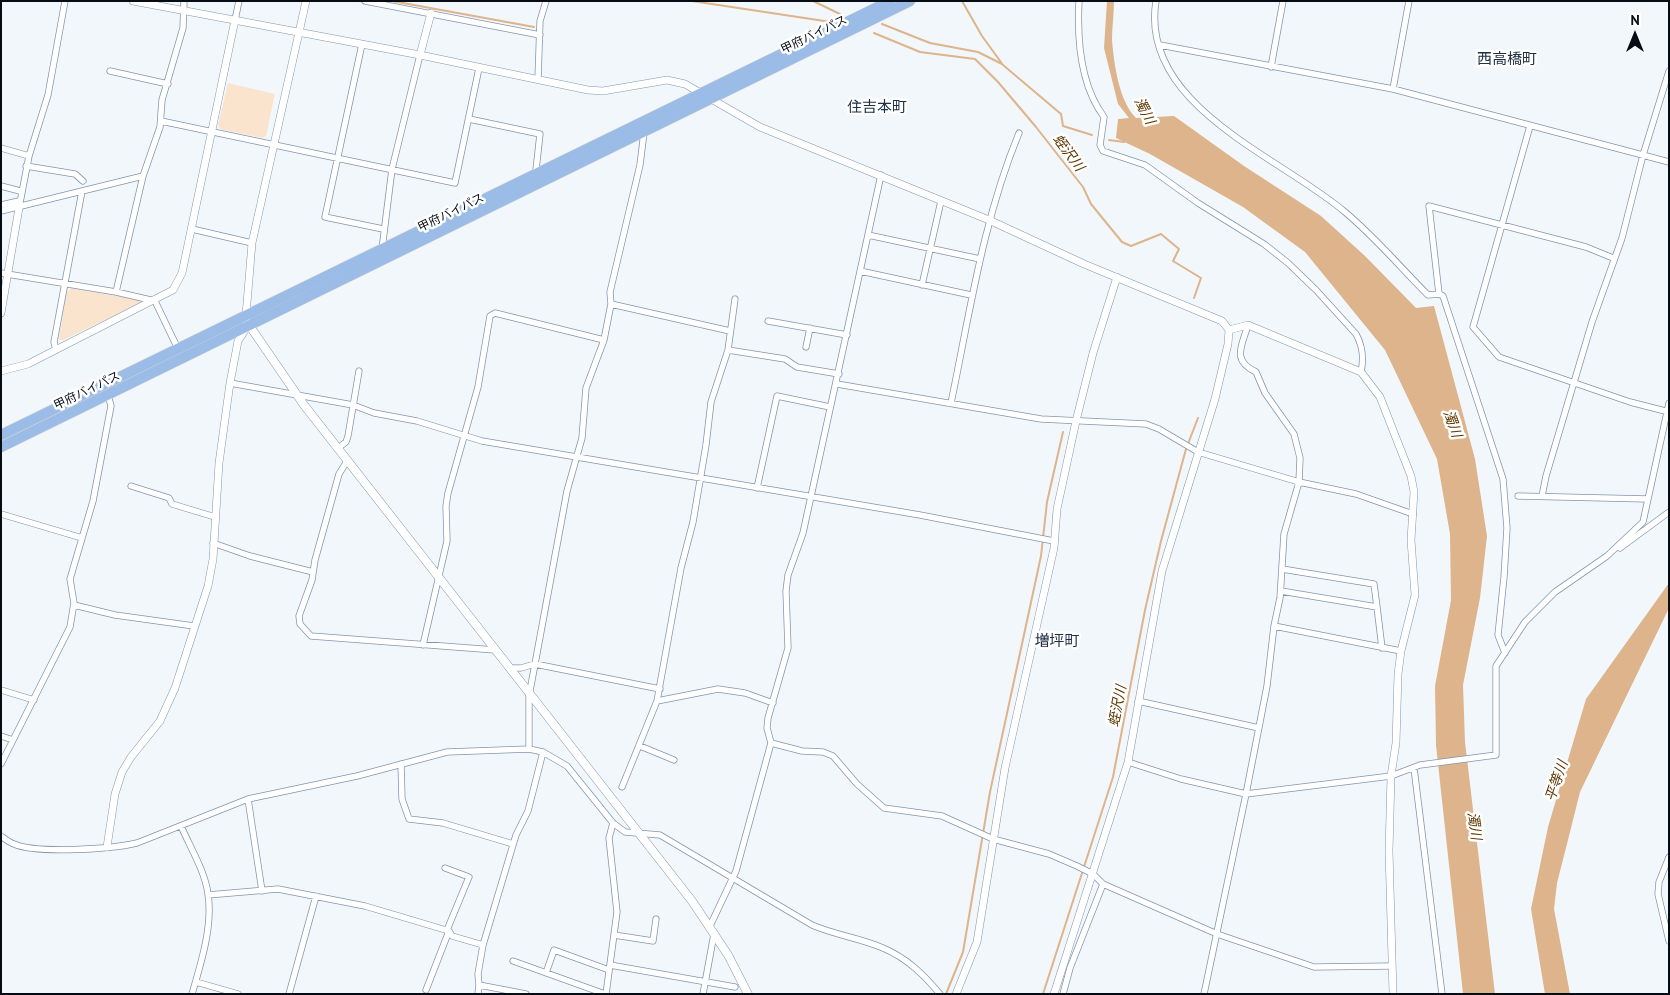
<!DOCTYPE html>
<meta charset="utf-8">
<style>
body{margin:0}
#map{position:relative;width:1670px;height:995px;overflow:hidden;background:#f2f7fc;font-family:"PT Sans",sans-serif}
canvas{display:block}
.frame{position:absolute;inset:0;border:2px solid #060c14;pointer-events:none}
.north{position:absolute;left:1610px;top:10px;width:50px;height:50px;-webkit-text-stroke:4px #fff;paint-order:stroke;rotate:0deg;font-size:14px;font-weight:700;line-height:20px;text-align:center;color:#060c14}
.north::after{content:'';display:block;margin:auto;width:18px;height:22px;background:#060c14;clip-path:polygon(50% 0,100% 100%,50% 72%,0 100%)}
</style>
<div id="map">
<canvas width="1670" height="995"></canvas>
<div class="frame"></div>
<div class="north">N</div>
</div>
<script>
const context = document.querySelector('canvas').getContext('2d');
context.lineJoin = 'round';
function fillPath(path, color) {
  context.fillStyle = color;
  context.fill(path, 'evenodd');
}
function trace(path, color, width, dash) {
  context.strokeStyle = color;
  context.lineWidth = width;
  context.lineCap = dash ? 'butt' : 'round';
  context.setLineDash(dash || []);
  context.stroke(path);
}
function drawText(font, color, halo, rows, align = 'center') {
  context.font = font + ' "PT Sans","Noto Sans JP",sans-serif';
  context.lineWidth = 5;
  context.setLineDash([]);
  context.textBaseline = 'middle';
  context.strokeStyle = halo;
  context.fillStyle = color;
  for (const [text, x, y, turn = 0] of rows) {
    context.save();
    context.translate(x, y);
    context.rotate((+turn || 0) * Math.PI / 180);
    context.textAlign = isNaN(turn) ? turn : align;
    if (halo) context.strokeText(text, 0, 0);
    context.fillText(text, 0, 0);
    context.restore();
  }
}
const green = new Path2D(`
 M 228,83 L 275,94 L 266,136 L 263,138 L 220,129 L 218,125 Z
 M 71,288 L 140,300 L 140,303 L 63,340 L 59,340 L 66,293 Z`);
const water = new Path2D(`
 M 1107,1 L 1114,1 C 1114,14 1112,27 1112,40 C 1114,64 1119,101 1136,118 L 1174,116 L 1244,166 L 1321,216 L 1365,256 L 1416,308 L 1434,306 L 1475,459 L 1487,536 L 1480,598 L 1463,685 L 1465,742 L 1495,994 L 1463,994 L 1436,745 L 1435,686 L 1451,600 L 1450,534 L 1437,459 L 1385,350 L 1305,252 L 1243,207 L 1150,154 L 1116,138 L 1118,119 L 1129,118 L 1118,104 L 1104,48 Z
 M 1669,583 L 1669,608 L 1580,792 L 1569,836 L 1557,883 L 1554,909 L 1570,994 L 1545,994 L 1531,909 L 1548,827 L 1586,699 Z`);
const stream = new Path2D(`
 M 392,1 L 534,27
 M 692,1 L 831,22
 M 813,1 L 842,15
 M 962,1 L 982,36 L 1003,65 L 1061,114 L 1063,126 L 1092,135
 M 882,24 L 930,43 L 978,52 L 1002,64
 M 874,33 L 920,52 L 975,59 L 998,82 L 1036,127 L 1083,187 L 1091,204 L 1122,242 L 1131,246 L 1161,234 L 1179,249 L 1173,261 L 1201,278 L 1194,298
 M 1109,140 L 1124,142
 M 946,994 L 963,952 L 990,792 L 1041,556 L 1047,502 L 1063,432
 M 1043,994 L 1113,777 L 1145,610 L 1161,541 L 1186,449 L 1198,418`);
const minor = new Path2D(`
 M 365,1 L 540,35
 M 1079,1 C 1077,40 1080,85 1104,117 L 1100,145 L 1103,151 L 1145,165 L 1198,203 L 1264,244 L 1288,263 L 1316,290 L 1356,334 C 1363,347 1364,358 1361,372
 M 1156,1 C 1139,106 1281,157 1345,212 C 1375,237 1401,268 1428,295 L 1439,294 L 1443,296 L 1503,479 L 1507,528 L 1504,577 L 1498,635 L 1505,653
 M 235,20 L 239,1
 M 362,44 L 325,217 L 383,229
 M 1160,45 L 1393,89 L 1669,162
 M 1271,67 L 1283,1
 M 110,71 L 168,84
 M 538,79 L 540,21 L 546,1
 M 1393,89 L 1409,1
 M 469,119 L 540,134 L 536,170 L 538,173
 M 161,121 L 455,183 L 479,68
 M 1530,126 L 1473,327 L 1499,357 L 1630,402 L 1669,412
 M 1,148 L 29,156
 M 26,166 L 75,174 L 83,181
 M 881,175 L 803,533 L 788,575 L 786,591 L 788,648 L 768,718 L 767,728 L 771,743 L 802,751 L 823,752 L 833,756 L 857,784 L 884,808 L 942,816 L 993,839 L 1049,854 L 1077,866 L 1093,874 L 1103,884 L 1217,934 L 1314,967 L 1392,966
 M 1,186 L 20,191
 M 1,205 L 19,201
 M 19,208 L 29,156 L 48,95 L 65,1
 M 1,211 L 143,176
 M 192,229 L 252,243
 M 868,235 L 980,259
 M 382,249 L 392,169 L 420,55
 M 860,271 L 971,295
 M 1,273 L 116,292 L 155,301 L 178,349
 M 922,285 L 941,201
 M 116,292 L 143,176 L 160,127 L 162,100 L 183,28 L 184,1
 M 1439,294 L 1429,206 L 1586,247 L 1613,258
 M 611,304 L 730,331
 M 768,321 L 847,335
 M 806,347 L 810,328
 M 56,350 L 54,342 L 82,191
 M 728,350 L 785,359 L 797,367 L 839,374
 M 230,383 L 353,405 L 374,413 L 417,421 L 482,441 L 920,515 L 1054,541
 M 837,384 L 1041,419 L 1146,424 L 1159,429 L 1198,452 L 1299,482 L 1356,494 L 1413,514
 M 951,403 C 970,312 983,220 1019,133
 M 338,448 L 346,442 L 348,436 L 359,371
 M 347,461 L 339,474 L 315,560 L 312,580 L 299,616 L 300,624 L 311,636 L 495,650
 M 131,486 L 169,498 L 172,504 L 215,517
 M 757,488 L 777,396 L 830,407
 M 1518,496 L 1648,499
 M 1542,496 L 1546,476 L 1592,322 L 1622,238 L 1643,155 L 1669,71
 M 1,514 L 82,538
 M 213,543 L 250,556 L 313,572
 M 1620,548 L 1669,512
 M 1282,569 L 1374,584 L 1377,607
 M 1281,591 L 1377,607 L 1382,648
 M 74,605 L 115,615 L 194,626
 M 1274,626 L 1401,651
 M 423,645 L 447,541 L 446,506 L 448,493 L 478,387 L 490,316 L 495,313 L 604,340
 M 509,668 L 521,668 L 535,664 L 660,689
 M 1,690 L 34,700
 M 657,701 L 718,689 L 745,693 L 773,703
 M 1138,701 L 1259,728
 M 1,736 L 13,740
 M 640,746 L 674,760
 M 529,749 L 529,696 L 535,664 L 567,491 L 582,438 L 586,388 L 604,340 L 611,304 L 610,292 L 640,165 L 644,132
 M 1128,762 L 1181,779 L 1246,794 L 1391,776 L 1420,765 L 1496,755 L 1496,666 L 1525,622 L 1555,592 L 1607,556 L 1643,522 L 1669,403
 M 1,764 L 70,627 L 74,603 L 70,579 L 93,501 L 111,406 L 108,395
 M 401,764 L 402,799 L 409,819 L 443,823 L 513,844
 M 1414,768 L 1442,994
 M 622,787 L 657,701 L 681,568 L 693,522 L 706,445 L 711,402 L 728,350 L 735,299
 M 248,799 L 262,891
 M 181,826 C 190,847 205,871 208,894 C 213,926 201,963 192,994
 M 1,836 C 5,839 10,843 14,844 C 37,854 112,849 137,843 L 248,799 L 357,776 L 447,752 L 529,749 L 543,752 L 567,766 L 613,823 L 625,832 L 660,835 L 812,925 C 835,935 860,938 883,948 C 907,958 924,975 940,994
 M 1669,857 L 1659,882 L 1658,894 L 1669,941
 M 445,868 L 469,877 L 447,930
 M 208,895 L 278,889 L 365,906 L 449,931 L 452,936 L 483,945
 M 710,926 L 736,871 L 771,743
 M 614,935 L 653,941 L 656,919
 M 513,961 L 605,994
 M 610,965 L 735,987
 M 546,973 L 554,950 L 609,970
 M 196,982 L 238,994
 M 479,985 L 526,994
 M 426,990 L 449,931
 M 289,994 L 316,896
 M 478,994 L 479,985 L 478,974 L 483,945 L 516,835 L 528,811 L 543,752
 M 606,994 L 617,912 L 609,838 L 613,823
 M 703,994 L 714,934
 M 1063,994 L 1070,968 L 1103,884
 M 1204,994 L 1246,794 L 1267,686 L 1274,626 L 1280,598 L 1284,534 L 1299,482 L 1300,458 L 1294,434 L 1265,393 L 1256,372 C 1231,360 1242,346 1248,325`);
const tertiary = new Path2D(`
 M 133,1 L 420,55 L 588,90 L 603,91 L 667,80 L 685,84 L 760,127 L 989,220 L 1084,264 L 1222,321 L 1229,330 L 1228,344 L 1215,399 L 1162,571 L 1128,762 L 1054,994
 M 420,55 L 431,13
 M 1,313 L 19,208
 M 246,315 L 252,243 L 306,1
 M 1229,330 L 1248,325 L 1361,372 L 1380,397 L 1411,476 L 1414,492 L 1411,540 L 1415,595 L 1401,651 L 1398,674 L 1396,743 L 1391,776 L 1389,851 L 1393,994
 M 1,371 L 28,364 L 173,290 L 182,273 L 235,20
 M 107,847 L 115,794 L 122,772 L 131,757 L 160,721 L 175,688 L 208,586 L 213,559 L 219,463 L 230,383 L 238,341 L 247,327
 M 956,994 L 977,942 L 1005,768 L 1054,548 L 1057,509 L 1076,421 L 1093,353 L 1117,277`);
const secondary = new Path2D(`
 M 247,322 L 304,405 L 692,901 L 728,955 L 748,994`);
const trunk = new Path2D(`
 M 1,435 L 890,1
 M 1,447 L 910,1`);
const streetNames = [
 ["甲府バイパス",814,35,-26],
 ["甲府バイパス",451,213,-26],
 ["甲府バイパス",87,391,-26]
];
const waterNames = [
 ["濁川",1144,111,62],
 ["蛭沢川",1068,153,53],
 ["濁川",1452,424,70],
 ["蛭沢川",1118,706,-79],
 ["平等川",1557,781,-71],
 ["濁川",1474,826,82]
];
const quarterNames = [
 ["西高橋町",1507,60],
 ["住吉本町",877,108],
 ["増坪町",1057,642]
];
fillPath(green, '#fbe4cd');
fillPath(water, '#ddb48b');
trace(stream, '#ddb48b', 2);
trace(minor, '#8295ae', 7);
trace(tertiary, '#8295ae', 8);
trace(secondary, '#8295ae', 9);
trace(trunk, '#d2d3d5', 11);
trace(minor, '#fff', 5.5);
trace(tertiary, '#fff', 7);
trace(secondary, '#fff', 8);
trace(trunk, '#9abce7', 10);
drawText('12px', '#060c14', '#fff', streetNames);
drawText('italic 14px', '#5f3802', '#fff', waterNames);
drawText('15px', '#203044', '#fff', quarterNames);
</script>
